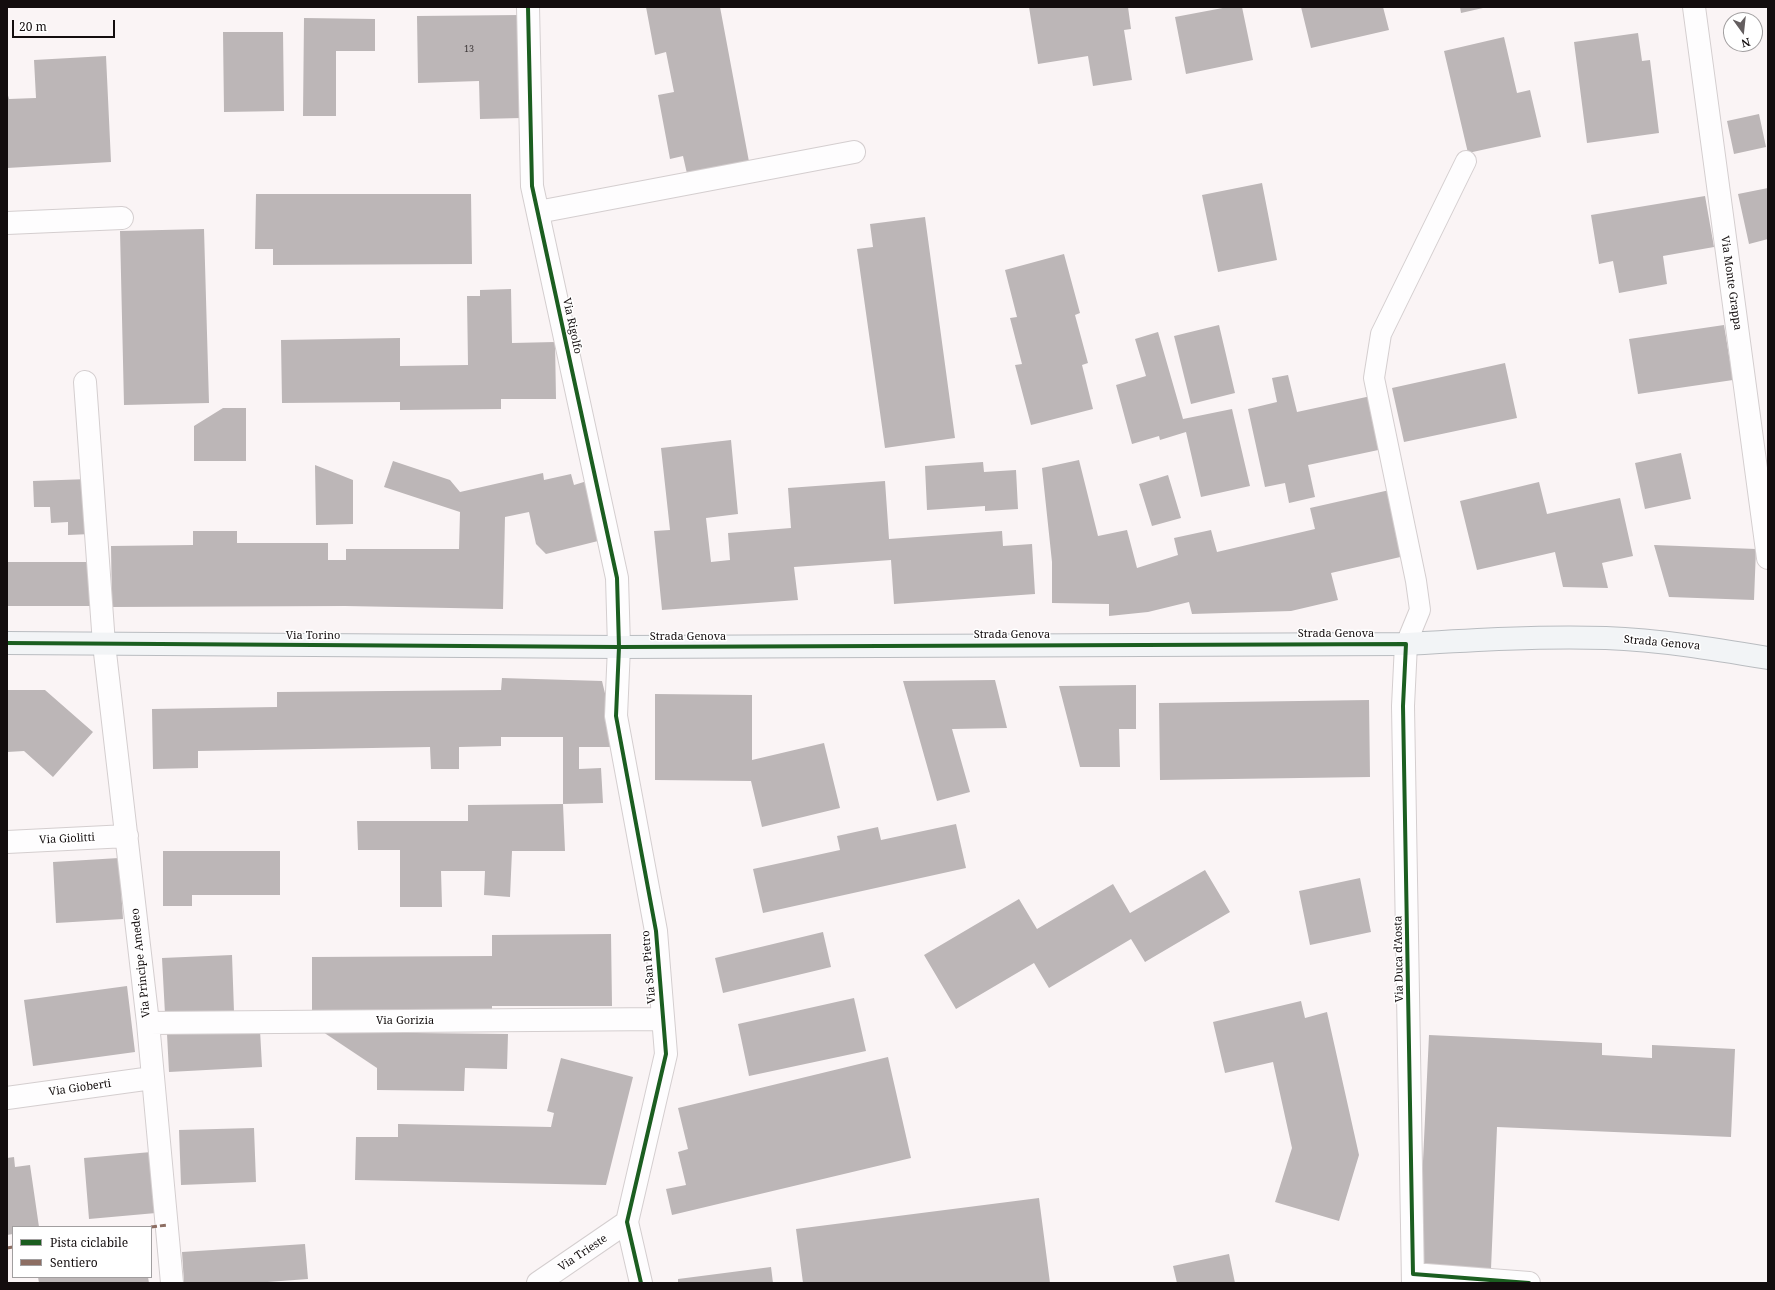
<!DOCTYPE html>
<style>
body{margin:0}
#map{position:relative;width:1775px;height:1290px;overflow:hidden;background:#faf4f5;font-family:"Noto Serif",serif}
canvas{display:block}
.frame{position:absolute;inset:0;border:8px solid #130d0e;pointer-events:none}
.legend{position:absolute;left:12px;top:1226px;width:140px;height:52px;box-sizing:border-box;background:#fff;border:1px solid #a19e9f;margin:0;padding:5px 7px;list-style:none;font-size:12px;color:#130d0e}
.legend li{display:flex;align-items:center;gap:8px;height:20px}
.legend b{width:20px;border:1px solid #a19e9f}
.north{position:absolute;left:1723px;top:12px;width:40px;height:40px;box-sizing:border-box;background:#fff;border:1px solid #a19e9f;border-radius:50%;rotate:165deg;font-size:11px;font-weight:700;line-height:16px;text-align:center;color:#130d0e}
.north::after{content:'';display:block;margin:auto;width:14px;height:18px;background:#645e5f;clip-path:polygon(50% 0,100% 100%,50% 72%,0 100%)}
.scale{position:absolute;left:12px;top:20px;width:103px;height:18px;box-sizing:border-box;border:2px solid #130d0e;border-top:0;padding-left:5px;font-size:12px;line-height:14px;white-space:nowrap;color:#130d0e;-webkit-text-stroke:3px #fff;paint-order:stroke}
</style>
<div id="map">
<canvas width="1775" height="1290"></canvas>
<div class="frame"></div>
<ul class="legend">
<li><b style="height:5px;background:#1b5e20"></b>Pista ciclabile</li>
<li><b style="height:5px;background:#8d6e63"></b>Sentiero</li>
</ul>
<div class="north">N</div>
<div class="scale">20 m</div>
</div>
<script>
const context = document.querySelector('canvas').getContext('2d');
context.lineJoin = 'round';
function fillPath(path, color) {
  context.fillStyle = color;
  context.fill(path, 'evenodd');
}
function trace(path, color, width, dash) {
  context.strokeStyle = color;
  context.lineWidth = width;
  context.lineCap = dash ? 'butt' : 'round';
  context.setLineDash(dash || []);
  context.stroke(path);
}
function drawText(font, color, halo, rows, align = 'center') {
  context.font = font + ' "Noto Serif",serif';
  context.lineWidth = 3;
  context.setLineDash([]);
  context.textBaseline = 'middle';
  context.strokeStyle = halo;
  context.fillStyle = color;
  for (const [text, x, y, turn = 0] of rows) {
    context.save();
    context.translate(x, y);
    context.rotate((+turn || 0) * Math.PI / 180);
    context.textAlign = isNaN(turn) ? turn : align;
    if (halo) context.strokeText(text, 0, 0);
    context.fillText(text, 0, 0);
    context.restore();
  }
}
const building = new Path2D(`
 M 646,7 L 720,7 L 750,167 L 688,178 L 683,156 L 670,159 L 658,95 L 674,92 L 666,52 L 655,55 Z
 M 1029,7 L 1128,7 L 1131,29 L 1124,30 L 1132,80 L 1093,86 L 1088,56 L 1038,64 Z
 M 1228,7 L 1242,7 L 1253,60 L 1186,74 L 1175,17 Z
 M 1301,7 L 1383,7 L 1389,30 L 1311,48 Z
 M 1460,7 L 1482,7 L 1483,8 L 1461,13 Z
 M 520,15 L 521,118 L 480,119 L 479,81 L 418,83 L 417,16 Z
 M 304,18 L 375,19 L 375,51 L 336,51 L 336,116 L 303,116 Z
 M 223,32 L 283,32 L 284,111 L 224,112 Z
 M 1638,33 L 1642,61 L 1650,60 L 1659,133 L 1587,143 L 1574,42 Z
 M 1504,37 L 1517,93 L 1530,90 L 1541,137 L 1468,153 L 1444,51 Z
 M 106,56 L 111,162 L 7,168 L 7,92 L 9,99 L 36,98 L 34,60 Z
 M 1759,114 L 1766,147 L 1734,154 L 1727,121 Z
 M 1262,183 L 1277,260 L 1218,272 L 1202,195 Z
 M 1768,188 L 1768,239 L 1749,244 L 1738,194 Z
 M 256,194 L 471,194 L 472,264 L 273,265 L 273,249 L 255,249 Z
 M 1705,196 L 1714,247 L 1663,256 L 1667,284 L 1619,293 L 1613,261 L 1599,264 L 1591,215 Z
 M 925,217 L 955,438 L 885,448 L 857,249 L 873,247 L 870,224 Z
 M 204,229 L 209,403 L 124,405 L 120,231 Z
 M 1064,254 L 1080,313 L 1075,315 L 1088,363 L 1082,365 L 1093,409 L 1031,425 L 1015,365 L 1022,364 L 1010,318 L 1017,317 L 1005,270 Z
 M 511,289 L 512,343 L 555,342 L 556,399 L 501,399 L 501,409 L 400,410 L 400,402 L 282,403 L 281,340 L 400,338 L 400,366 L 468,365 L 467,296 L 480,296 L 480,290 Z
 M 1219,325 L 1235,393 L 1191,404 L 1174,336 Z
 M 1724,325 L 1733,380 L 1638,394 L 1629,339 Z
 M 1158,332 L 1183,419 L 1232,409 L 1250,486 L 1201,497 L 1186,432 L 1160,440 L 1159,436 L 1132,444 L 1116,385 L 1146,376 L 1135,339 Z
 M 1505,363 L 1517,418 L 1404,442 L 1392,388 Z
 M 1288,375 L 1297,412 L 1371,396 L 1383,449 L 1308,465 L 1315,497 L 1289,503 L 1285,483 L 1265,487 L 1248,409 L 1277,402 L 1272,378 Z
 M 223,408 L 246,408 L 246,461 L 194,461 L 194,426 Z
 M 731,440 L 738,514 L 706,518 L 711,562 L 730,560 L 728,533 L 791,528 L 788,488 L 885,481 L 889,539 L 1002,531 L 1003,546 L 1032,544 L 1035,594 L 894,604 L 891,560 L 794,567 L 798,600 L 662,610 L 654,531 L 670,530 L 661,448 Z
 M 1681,453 L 1691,499 L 1645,509 L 1635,463 Z
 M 1079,460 L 1098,536 L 1127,530 L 1137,568 L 1178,555 L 1174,538 L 1211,530 L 1217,552 L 1315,529 L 1310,508 L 1394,489 L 1409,555 L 1331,573 L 1338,600 L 1291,611 L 1192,614 L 1189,602 L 1148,612 L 1109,616 L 1109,604 L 1052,603 L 1052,562 L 1042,468 Z
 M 393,461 L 450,480 L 460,492 L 543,473 L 544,480 L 571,474 L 574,485 L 587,481 L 602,540 L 546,554 L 536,544 L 529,512 L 505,517 L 503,609 L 345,606 L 112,607 L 111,546 L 193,545 L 193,531 L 237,531 L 237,543 L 328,543 L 328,560 L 346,560 L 346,549 L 459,549 L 460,512 L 384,487 Z
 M 983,462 L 984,472 L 1016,470 L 1018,509 L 985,511 L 985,506 L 927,510 L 925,466 Z
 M 315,465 L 353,480 L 353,524 L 316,525 Z
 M 1168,475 L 1181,518 L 1152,526 L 1139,484 Z
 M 89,479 L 91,534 L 68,535 L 68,522 L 51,523 L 50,507 L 34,507 L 33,481 Z
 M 1539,482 L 1547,514 L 1620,498 L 1633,556 L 1602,563 L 1608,588 L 1563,587 L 1555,552 L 1477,570 L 1460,501 Z
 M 1654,545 L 1756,549 L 1754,600 L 1669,597 Z
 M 7,562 L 92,562 L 91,606 L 7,606 Z
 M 502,678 L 602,681 L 618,747 L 579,747 L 579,769 L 601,768 L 603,803 L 563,804 L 563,737 L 501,737 L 501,746 L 459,747 L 459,769 L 431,769 L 430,747 L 198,751 L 198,768 L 153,769 L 152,709 L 277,707 L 277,692 L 501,690 Z
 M 995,680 L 1007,728 L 952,729 L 970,792 L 937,801 L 903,681 Z
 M 1136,685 L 1136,729 L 1119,729 L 1120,767 L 1080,767 L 1059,686 Z
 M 7,690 L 45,690 L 93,732 L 53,777 L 24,751 L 7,752 Z
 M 655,694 L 752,695 L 752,760 L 824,743 L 840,808 L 762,827 L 751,781 L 655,780 Z
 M 1369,700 L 1370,777 L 1160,780 L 1159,703 Z
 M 563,804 L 565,851 L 512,851 L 510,897 L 484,895 L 485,871 L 441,871 L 442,907 L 400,907 L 400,850 L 358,850 L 357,821 L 468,821 L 468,805 Z
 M 956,824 L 966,868 L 763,913 L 753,869 L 840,850 L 837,836 L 878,827 L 881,840 Z
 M 163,851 L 280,851 L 280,895 L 192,895 L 192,906 L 163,906 Z
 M 119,858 L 123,919 L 56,923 L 53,862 Z
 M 1205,870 L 1230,912 L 1145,962 L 1131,939 L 1049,988 L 1034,963 L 956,1009 L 924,955 L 1019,899 L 1037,929 L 1113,884 L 1130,913 Z
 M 1360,878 L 1371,932 L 1310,945 L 1299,891 Z
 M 823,932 L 831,967 L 723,993 L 715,958 Z
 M 611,934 L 612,1006 L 492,1006 L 492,1010 L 312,1011 L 312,957 L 492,956 L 492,935 Z
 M 232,955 L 234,1012 L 165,1014 L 162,958 Z
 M 127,986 L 135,1052 L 33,1066 L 24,1000 Z
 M 854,998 L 866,1051 L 749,1076 L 738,1024 Z
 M 1301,1001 L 1305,1018 L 1327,1012 L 1359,1155 L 1339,1221 L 1275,1202 L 1292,1148 L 1273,1062 L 1225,1073 L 1213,1022 Z
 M 260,1030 L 262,1067 L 169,1072 L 167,1034 Z
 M 323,1032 L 508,1034 L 507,1069 L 465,1068 L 464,1091 L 377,1090 L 377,1068 Z
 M 1429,1035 L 1602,1043 L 1602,1055 L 1652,1058 L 1652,1045 L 1735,1049 L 1731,1137 L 1497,1127 L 1491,1269 L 1418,1266 Z
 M 888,1057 L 911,1158 L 672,1215 L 666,1189 L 686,1185 L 678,1152 L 688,1149 L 678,1108 Z
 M 561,1058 L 633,1077 L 606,1185 L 355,1180 L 356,1137 L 398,1137 L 398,1124 L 551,1127 L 554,1113 L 547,1111 Z
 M 254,1128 L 256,1182 L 181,1185 L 179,1130 Z
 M 151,1152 L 156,1213 L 89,1219 L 84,1158 Z
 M 14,1157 L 15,1167 L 30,1165 L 39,1227 L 13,1227 L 13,1234 L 7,1235 L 7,1158 Z
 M 1039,1198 L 1050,1283 L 803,1283 L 796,1229 Z
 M 305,1244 L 308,1279 L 254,1283 L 184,1283 L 182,1252 Z
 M 1229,1254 L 1235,1283 L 1177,1283 L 1173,1266 Z
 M 771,1267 L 773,1283 L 678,1283 L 678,1279 Z
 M 38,1277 L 148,1277 L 149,1283 L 39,1283 Z`);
const lane = new Path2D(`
 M 1406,644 L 1420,610 L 1416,581 L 1374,378 L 1381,334 L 1466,161`);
const street = new Path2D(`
 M 528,7 L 532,186 L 617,578 L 619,647 L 616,716 L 656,931 L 666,1054 L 627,1222 L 641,1283
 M 1694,7 L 1768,558
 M 538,212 L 854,152
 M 7,223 L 122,218
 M 85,382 L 104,644 L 148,1023 L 172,1283
 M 1406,644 L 1403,706 L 1413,1283
 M 7,842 L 127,836
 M 148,1023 L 663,1019
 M 7,1098 L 152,1078
 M 1413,1274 L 1529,1283
 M 538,1283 L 627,1222`);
const primary = new Path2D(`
 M 7,643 L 619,647 L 1406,644 C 1473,640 1539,636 1606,638 C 1660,640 1714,649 1768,658`);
const quiet = new Path2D(`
 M 151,1227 L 167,1225
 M 7,1248 L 13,1247`);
const cycleway = new Path2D(`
 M 528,7 L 532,186 L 617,578 L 619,647 L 616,716 L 656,931 L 666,1054 L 627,1222 L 641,1283
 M 7,643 L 619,647 L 1406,644 L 1403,706 L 1413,1274 L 1529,1283`);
const numberNames = [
 ["13",469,49]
];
const streetNames = [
 ["Via Monte Grappa",1731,283,82],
 ["Via Rigolfo",572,326,78],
 ["Strada Genova",1336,634],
 ["Strada Genova",1012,635],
 ["Via Torino",313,636],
 ["Strada Genova",688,637],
 ["Strada Genova",1662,643,5],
 ["Via Giolitti",67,839,-3],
 ["Via Duca d'Aosta",1399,959,-91],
 ["Via Principe Amedeo",141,963,-96],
 ["Via San Pietro",649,967,-95],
 ["Via Gorizia",405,1021],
 ["Via Gioberti",80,1088,-8],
 ["Via Trieste",583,1253,-34]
];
fillPath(building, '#bcb6b7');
trace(lane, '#d4cecf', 22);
trace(street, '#d4cecf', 24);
trace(primary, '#b9bcc0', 24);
trace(lane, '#fefdfe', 20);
trace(street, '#fefdfe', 22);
trace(primary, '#f2f4f6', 22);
trace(quiet, '#8d6e63', 3, [6, 3]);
trace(cycleway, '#1b5e20', 4);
drawText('9px', '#3d3738', null, numberNames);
drawText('11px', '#130d0e', '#fff', streetNames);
</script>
